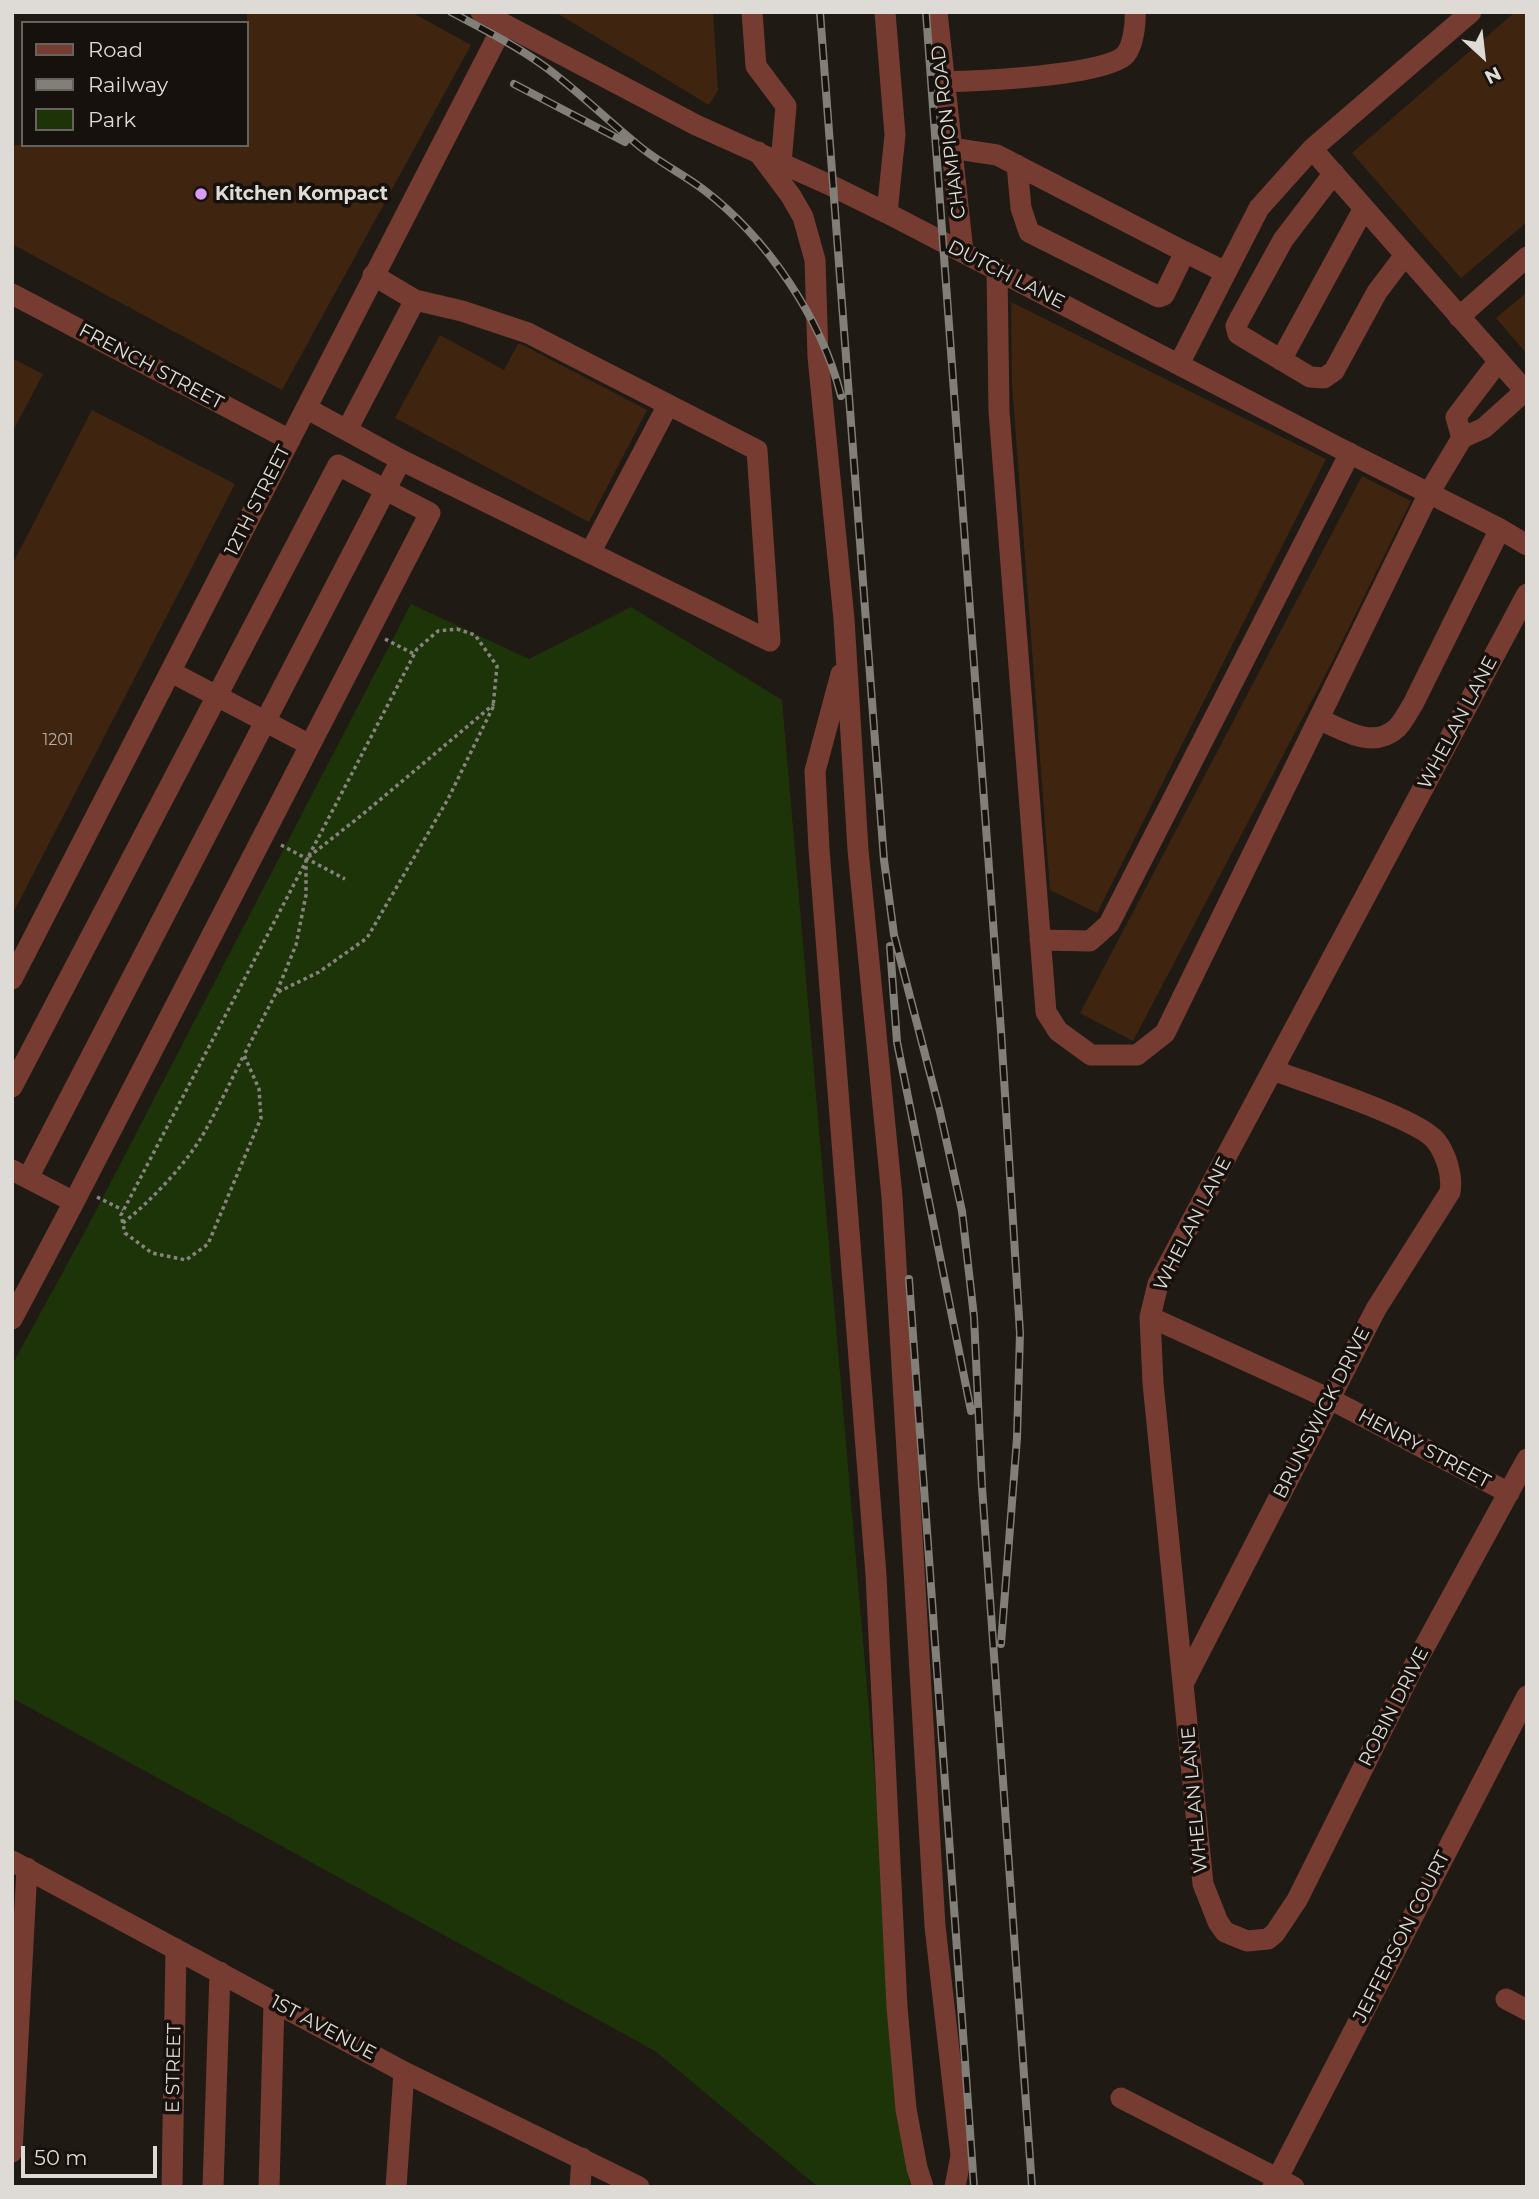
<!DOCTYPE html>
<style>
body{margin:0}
#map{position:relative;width:1539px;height:2199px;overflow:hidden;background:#1f1a14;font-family:Montserrat,sans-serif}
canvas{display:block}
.frame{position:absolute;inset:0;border:14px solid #dedbd6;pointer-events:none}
.legend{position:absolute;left:21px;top:21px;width:228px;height:126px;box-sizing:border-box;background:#16110c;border:2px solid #66625d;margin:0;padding:9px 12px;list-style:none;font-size:21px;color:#dedbd6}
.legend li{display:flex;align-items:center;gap:14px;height:35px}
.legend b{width:35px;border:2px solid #66625d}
.north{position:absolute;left:1448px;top:21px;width:70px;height:70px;-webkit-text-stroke:5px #16110c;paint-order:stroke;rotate:153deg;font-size:19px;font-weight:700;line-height:28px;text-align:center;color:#dedbd6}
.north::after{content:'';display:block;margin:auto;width:24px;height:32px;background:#dedbd6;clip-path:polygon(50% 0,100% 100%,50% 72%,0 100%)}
.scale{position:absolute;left:21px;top:2146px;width:136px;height:32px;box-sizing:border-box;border:4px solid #dedbd6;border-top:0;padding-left:9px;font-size:21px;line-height:24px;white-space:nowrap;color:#dedbd6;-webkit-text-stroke:5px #16110c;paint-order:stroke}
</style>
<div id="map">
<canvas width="1539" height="2199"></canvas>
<div class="frame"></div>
<ul class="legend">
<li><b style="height:9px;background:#763c31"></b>Road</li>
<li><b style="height:9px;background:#827e78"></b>Railway</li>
<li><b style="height:19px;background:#1d3409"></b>Park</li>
</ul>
<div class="north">N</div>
<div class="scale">50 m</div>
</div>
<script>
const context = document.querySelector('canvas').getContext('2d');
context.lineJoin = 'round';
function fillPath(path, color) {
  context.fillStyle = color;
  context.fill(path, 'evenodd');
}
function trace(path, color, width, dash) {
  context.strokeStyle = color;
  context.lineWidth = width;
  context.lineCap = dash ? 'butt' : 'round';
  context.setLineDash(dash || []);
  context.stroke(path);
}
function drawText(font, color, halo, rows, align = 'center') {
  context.font = font + ' Montserrat,sans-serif';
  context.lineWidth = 7;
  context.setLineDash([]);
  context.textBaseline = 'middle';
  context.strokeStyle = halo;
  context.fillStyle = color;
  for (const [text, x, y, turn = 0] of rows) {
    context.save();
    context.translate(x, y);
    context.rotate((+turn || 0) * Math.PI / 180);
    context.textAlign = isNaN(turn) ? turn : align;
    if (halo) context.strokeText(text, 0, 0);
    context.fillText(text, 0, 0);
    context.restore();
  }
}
const green = new Path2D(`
 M 411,604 L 529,659 L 631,607 L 782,700 L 910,2187 L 818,2187 L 655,2051 L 12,1698 L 12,1365 L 88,1226 Z`);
const building = new Path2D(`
 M 247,12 L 411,12 L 471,45 L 282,390 L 12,244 L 12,145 L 247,145 Z
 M 555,12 L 713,12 L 718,90 L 709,105 Z
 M 1515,12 L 1527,12 L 1527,222 L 1461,278 L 1352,153 Z
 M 1527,292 L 1527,354 L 1496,318 Z
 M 1011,302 L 1326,459 L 1097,913 L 1050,890 L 1012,384 Z
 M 440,335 L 504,370 L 518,344 L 523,345 L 647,410 L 589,522 L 395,418 Z
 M 12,358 L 43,374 L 12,433 Z
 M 92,410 L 235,484 L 12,915 L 12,565 Z
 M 1362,476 L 1411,501 L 1332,662 L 1133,1041 L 1080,1013 Z`);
const path = new Path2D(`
 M 457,629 L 475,635 L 497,666 L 493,707 L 448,799 L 367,938 L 319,972 L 276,993 L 244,1055 L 259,1089 L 261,1118 L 208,1244 L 186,1260 L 152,1253 L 125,1233 L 121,1215 L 417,649 L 438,631 Z
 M 385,639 L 414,654
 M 281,845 L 345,879
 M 277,991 L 296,945 L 306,895 L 306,859 L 363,814 L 494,704
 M 97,1197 L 123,1210
 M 123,1223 C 150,1202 183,1167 201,1138 C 217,1111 230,1082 244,1055`);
const minor = new Path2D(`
 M 481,12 L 696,125 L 832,186 L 887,213 L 1343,450 L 1500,529 L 1527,545
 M 752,12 L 756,66 L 786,106 L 781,163
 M 885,12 L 895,135 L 887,213
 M 937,12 L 963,252
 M 943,82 C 974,81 1109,76 1126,54 C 1133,45 1136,24 1135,12
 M 951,148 L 997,155 L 1185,252 L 1164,295 L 1159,297 L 1029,232 L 1021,208 L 1017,165
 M 1312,149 L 1527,393
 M 758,152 L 791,196 L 803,217 L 815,260 L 818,357 L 844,619 L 858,850 L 892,1197 L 935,1926 L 961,2156 L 955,2187
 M 1334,173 L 1283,240 L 1240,318 L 1236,326 L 1238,334 L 1310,377 L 1324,378 L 1334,371 L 1377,292 L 1405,255
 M 1185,252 L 1225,272
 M 997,269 L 999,411 L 1046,1012 L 1058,1031 L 1091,1055 L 1137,1055 L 1165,1033 L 1429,493 L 1462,438
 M 373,275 L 415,300 L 462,311 L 528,333 L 757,450 L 770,641 L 401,460
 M 12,294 L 290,440
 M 1459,317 L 1527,257
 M 1281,360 L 1364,208
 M 1498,362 L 1456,417 L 1462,438 L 1484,428 L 1525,391
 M 1179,364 L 1259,208 L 1312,149 L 1471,12
 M 347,430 L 415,300
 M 590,553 L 668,405
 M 1527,594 L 1158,1284 L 1150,1317 L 1153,1383 L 1203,1884 L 1218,1922 L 1225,1932 L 1247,1941 L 1268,1939 L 1275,1933 L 1297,1900 L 1415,1664 L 1527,1459
 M 171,672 L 310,745
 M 841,674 L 815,771 L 819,849 L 876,1575 L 897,2007 L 906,2109 L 917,2168 L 923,2187
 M 1319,719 C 1343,730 1373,750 1397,728 C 1403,722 1408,712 1413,704 L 1500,529
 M 1040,940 L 1090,941 L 1109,924 L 1350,453
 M 12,979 L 504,24
 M 12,1087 L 338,465 L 430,513 L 74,1202 L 12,1170
 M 28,1178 L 401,460 L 306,408
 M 1150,1317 L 1330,1399 L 1509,1493
 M 12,1319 L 74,1202
 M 1184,1682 L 1376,1309 L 1450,1192 C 1453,1176 1446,1154 1436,1141 C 1420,1119 1304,1082 1273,1070
 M 12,1861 L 404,2072 L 639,2187
 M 1506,1999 L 1527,2010
 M 1121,2098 L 1294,2187
 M 12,2152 L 27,1868
 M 172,2187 L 176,1949
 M 213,2187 L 220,1972
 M 269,2187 L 274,2002
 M 396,2187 L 404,2072
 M 580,2187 L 582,2158
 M 1273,2187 L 1527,1696`);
const rail = new Path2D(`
 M 451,12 C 483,29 515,45 544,66 C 577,90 606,119 638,145 C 658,162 683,174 704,190 C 767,238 822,319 841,396
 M 820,12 L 884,860 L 894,935 L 940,1112 L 962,1211 L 974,1317 L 982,1487 L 1032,2187
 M 926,12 L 1001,1031 L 1020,1333 L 1017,1438 L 1001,1644
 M 514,84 L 625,142
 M 890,946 L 897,1042 L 971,1411
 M 909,1279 L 974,2187`);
const markers = [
 [201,194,7,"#d99af8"]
];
const numberNames = [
 ["1201",58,740]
];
const streetNames = [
 ["CHAMPION ROAD",949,132,-97],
 ["DUTCH LANE",1006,275,27],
 ["FRENCH STREET",151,367,28],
 ["12TH STREET",258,501,-63],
 ["WHELAN LANE",1458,723,-62],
 ["WHELAN LANE",1193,1224,-63],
 ["BRUNSWICK DRIVE",1322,1413,-63],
 ["HENRY STREET",1424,1449,28],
 ["ROBIN DRIVE",1394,1707,-63],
 ["WHELAN LANE",1195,1800,-95],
 ["JEFFERSON COURT",1402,1937,-63],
 ["1ST AVENUE",323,2028,28],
 ["E STREET",174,2068,-89]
];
const poiNames = [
 ["Kitchen Kompact",215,194]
];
fillPath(green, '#1d3409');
fillPath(building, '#3f2510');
trace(path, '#87847e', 3.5, [3.5, 3.5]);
trace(minor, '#763c31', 21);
trace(rail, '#827e78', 8);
trace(rail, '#16110c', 5, [16]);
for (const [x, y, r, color] of markers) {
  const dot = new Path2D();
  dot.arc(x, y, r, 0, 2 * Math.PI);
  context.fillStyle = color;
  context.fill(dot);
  trace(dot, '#16110c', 2.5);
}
drawText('16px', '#b6aea4', null, numberNames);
drawText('19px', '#dedbd6', '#16110c', streetNames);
drawText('bold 19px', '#dedbd6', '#16110c', poiNames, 'left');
</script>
